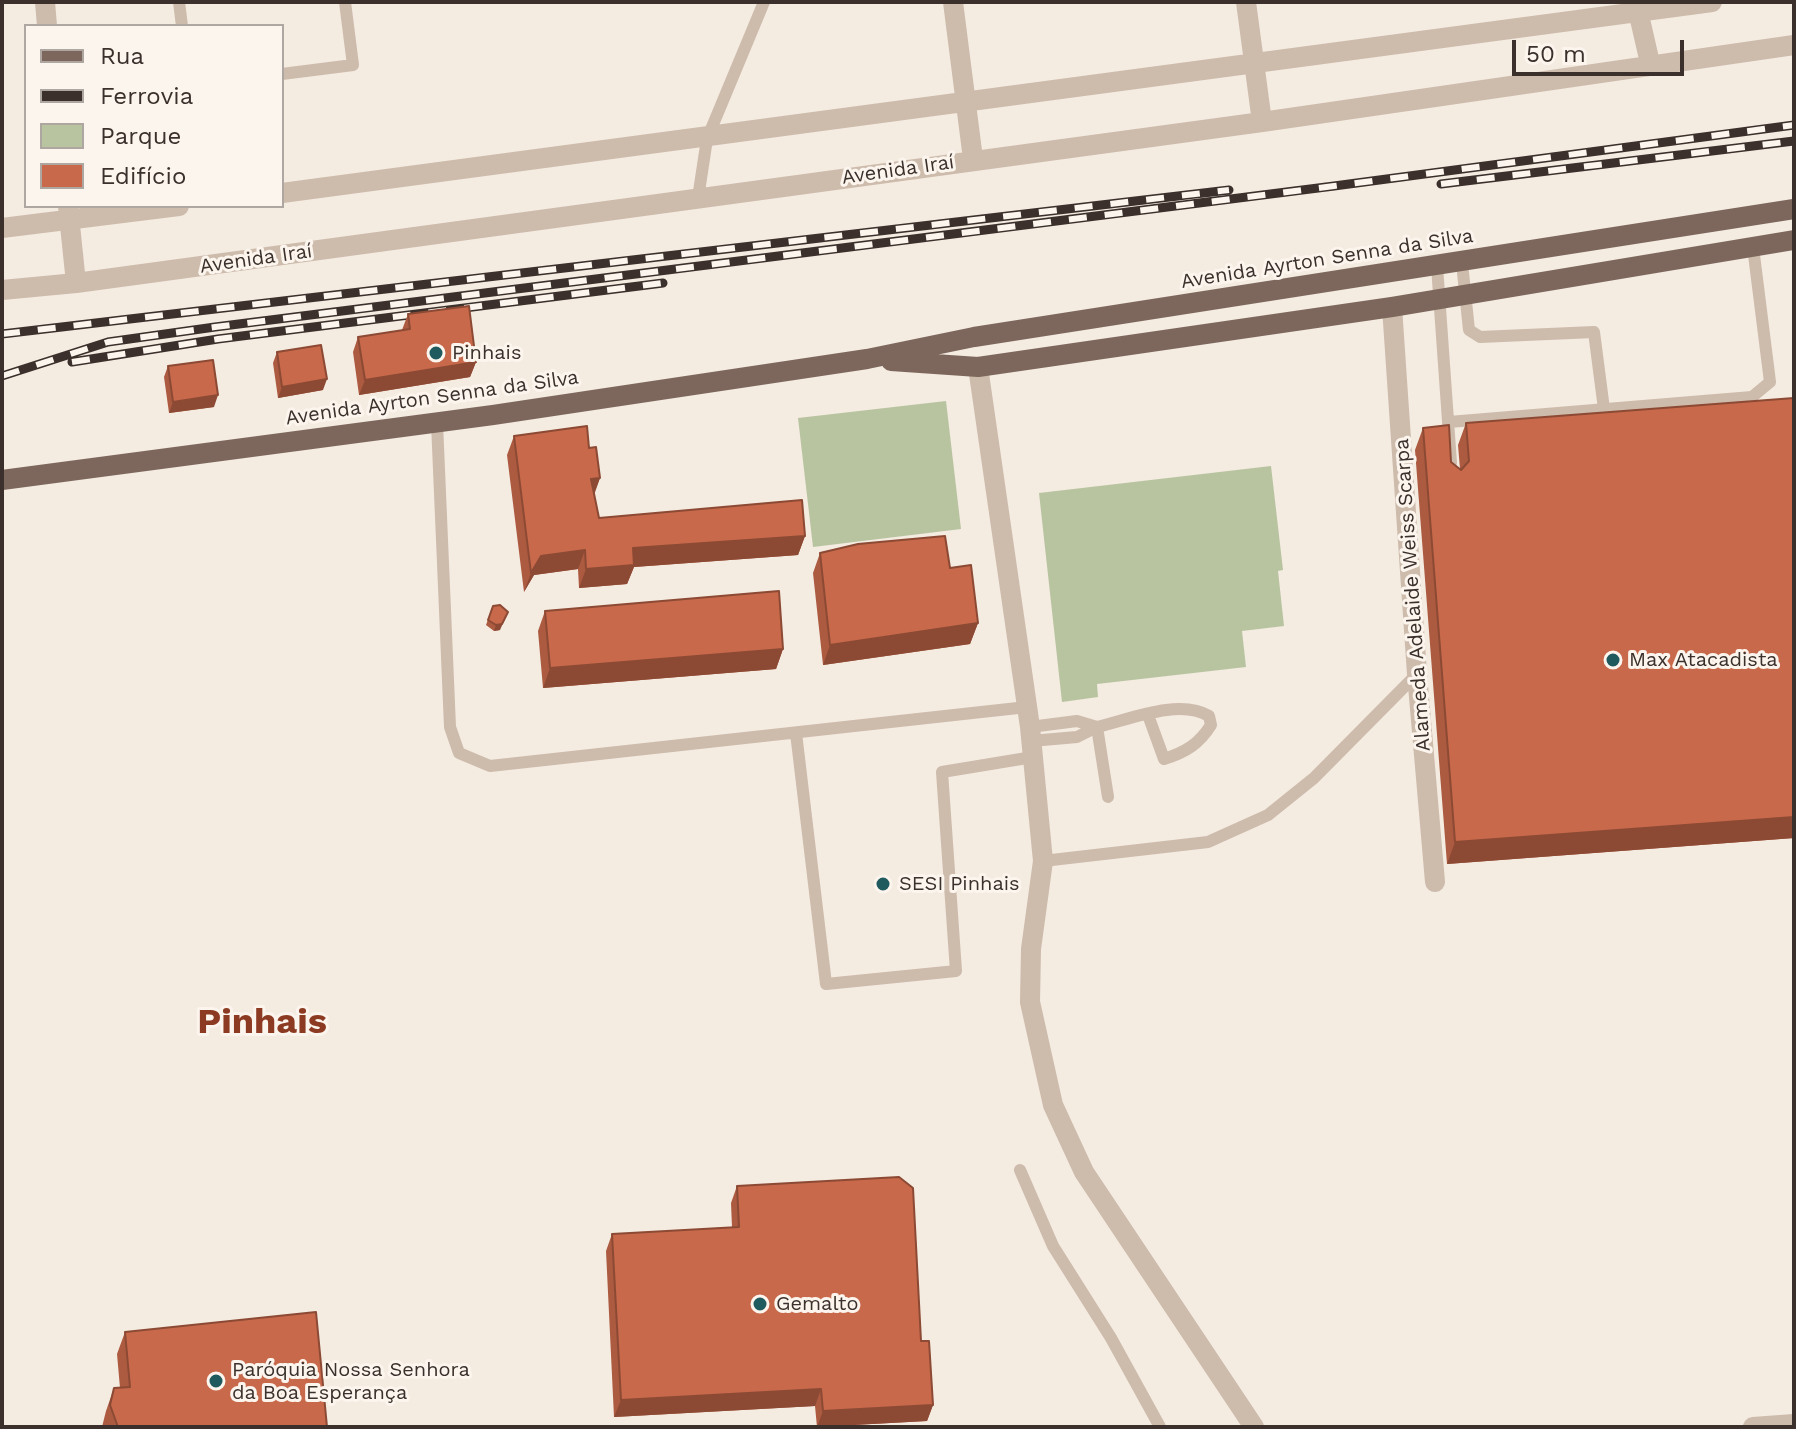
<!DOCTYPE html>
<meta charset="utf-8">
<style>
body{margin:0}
#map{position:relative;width:1796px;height:1429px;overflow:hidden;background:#f4ebe1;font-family:"Work Sans",sans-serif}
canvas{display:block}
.frame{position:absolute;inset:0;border:4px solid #3b302b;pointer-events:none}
.legend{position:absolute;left:24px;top:24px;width:260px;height:184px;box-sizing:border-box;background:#fbf5ee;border:2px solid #aea6a0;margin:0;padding:10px 14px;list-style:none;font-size:24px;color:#3b302b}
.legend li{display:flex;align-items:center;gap:16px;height:40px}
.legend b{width:40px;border:2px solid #aea6a0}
.scale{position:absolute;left:1512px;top:40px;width:172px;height:36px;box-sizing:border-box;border:4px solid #3b302b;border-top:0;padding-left:10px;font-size:24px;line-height:28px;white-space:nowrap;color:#3b302b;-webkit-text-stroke:6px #fbf5ee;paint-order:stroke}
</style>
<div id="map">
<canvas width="1796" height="1429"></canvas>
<div class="frame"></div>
<ul class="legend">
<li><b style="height:10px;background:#7d675c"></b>Rua</li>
<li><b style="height:10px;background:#3b302b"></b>Ferrovia</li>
<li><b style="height:22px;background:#b8c4a0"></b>Parque</li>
<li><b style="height:22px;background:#c8694b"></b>Edifício</li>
</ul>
<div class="scale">50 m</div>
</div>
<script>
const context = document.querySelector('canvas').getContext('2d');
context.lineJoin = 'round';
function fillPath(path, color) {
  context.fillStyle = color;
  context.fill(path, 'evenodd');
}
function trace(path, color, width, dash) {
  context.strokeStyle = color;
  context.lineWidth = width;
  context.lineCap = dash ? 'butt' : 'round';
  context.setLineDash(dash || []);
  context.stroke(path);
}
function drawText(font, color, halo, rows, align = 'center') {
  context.font = font + ' "Work Sans",sans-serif';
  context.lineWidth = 6;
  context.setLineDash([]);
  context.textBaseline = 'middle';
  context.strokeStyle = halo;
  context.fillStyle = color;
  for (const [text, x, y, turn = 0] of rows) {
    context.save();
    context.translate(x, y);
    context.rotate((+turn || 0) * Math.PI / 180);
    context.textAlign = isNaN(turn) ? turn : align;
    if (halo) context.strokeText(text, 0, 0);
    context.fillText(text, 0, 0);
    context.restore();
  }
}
const green = new Path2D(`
 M 946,401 L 961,529 L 813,547 L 798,418 Z
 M 1271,466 L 1283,570 L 1278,571 L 1284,626 L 1242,631 L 1246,667 L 1097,684 L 1098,697 L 1062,702 L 1039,493 Z`);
const service = new Path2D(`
 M 179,2 L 182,26
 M 282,74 L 353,65 L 345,2
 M 698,198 L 707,139 L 764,2
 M 1462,263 L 1469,330 L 1480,337 L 1594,332 L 1604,409
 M 1437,266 L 1451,463
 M 1449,422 L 1752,397 L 1770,382 L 1753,247
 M 437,423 L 450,727 L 459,753 L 490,766 L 1027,707
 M 1030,727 L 1077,721 L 1097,727 L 1077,737 L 1031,741
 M 796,733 L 826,984 L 956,971 L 942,772 L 1033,757
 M 1108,797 L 1097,727 C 1128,720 1179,698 1209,716 L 1211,725 C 1199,744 1186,752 1164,759 L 1148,715
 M 1043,861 L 1208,842 L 1268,815 L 1314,778 L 1417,674
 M 1020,1170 L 1053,1246 L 1111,1338 L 1160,1427`);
const minor = new Path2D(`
 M 45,2 L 47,26
 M 953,2 L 973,159
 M 1246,2 L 1262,122
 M 1636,2 L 1650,63
 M 282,193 L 1712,2
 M 68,206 L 76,283
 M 2,228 L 179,206
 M 2,290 L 76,283 L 1262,122 L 1794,45
 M 1392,307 L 1417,674 L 1435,882
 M 978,367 L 1030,727 L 1043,861 L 1031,949 L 1030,1002 L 1053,1105 L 1084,1172 L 1254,1427`);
const tertiary = new Path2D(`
 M 1753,1427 L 1794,1424`);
const primary = new Path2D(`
 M 891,361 L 978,367 L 1392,307 L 1794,240
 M 2,480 L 493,415 L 867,359 L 974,337 L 1794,209`);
const rail = new Path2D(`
 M 1441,184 L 1794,141
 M 2,334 L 1229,190
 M 72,362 L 218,339 L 663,283
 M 2,376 L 108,342 L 215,327 L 1334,186 L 1794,125`);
const wall = new Path2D(`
 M 408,314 L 476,362 L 470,377 L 359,395 L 353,352 L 358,337 L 402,330 Z
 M 277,352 L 323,390 L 278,398 L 273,363 Z
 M 168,366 L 214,407 L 169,413 L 164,377 Z
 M 1794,398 L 1794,838 L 1447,864 L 1415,450 L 1423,428 L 1451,462 L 1460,469 L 1458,445 L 1466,423 Z
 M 514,436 L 589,448 L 600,478 L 594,493 L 599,518 L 805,536 L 798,555 L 634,567 L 627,584 L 579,588 L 578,569 L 534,575 L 524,592 L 507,455 Z
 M 820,553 L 950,568 L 978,623 L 970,644 L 823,665 L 813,573 Z
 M 493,606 L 500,630 L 494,631 L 486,625 Z
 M 545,611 L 783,649 L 776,669 L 543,688 L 538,631 Z
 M 737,1186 L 921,1341 L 933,1405 L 927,1421 L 817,1427 L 815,1406 L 614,1417 L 606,1251 L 612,1234 L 732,1227 L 731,1203 Z
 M 125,1332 L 327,1427 L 102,1427 L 106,1411 L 114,1388 L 120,1388 L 117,1354 Z`);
const shadedWall = new Path2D(`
 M 476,362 L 470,377 L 359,395 L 365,380 Z
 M 327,379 L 323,390 L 278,398 L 282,387 Z
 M 218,395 L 214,407 L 169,413 L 173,402 Z
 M 600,478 L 593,498 L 591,479 Z
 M 805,536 L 798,555 L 634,567 L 627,584 L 579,588 L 586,569 L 633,548 Z
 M 585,550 L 578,569 L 534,575 L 524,592 L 531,573 L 541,556 Z
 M 508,612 L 500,630 L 494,631 L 496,625 Z
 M 978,623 L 970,644 L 823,665 L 830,645 Z
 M 783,649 L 776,669 L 543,688 L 550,668 Z
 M 1794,817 L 1794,838 L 1447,864 L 1455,842 Z
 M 821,1389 L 815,1406 L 614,1417 L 621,1400 Z
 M 933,1405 L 927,1421 L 817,1427 L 823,1411 Z`);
const building = new Path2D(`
 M 469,306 L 476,362 L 365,380 L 358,337 L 410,329 L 408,314 Z
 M 321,345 L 327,379 L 282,387 L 277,352 Z
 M 213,360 L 218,395 L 173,402 L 168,366 Z
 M 1794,398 L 1794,817 L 1455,842 L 1423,428 L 1449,425 L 1451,462 L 1461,470 L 1469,461 L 1466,423 Z
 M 587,426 L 589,448 L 596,447 L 600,478 L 591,479 L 599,518 L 802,500 L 805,536 L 633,548 L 634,565 L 586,569 L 585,550 L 541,556 L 531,573 L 514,436 Z
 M 945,536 L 950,568 L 971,565 L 978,623 L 830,645 L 820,553 L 858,544 Z
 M 779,591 L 783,649 L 550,668 L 545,611 Z
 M 500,605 L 508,612 L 502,624 L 496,625 L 488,620 L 493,606 Z
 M 899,1177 L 913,1188 L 921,1341 L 929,1341 L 933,1405 L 823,1411 L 821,1389 L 621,1400 L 612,1234 L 739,1227 L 737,1186 Z
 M 316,1312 L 327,1427 L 118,1427 L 110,1405 L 114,1388 L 130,1387 L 125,1332 Z`);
const markers = [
 [436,353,8,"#1f5a5e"],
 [1613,660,8,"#1f5a5e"],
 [883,884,8,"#1f5a5e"],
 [760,1304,8,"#1f5a5e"],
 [216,1381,8,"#1f5a5e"]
];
const streetNames = [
 ["Avenida Iraí",898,170,-8],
 ["Avenida Iraí",256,259,-8],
 ["Avenida Ayrton Senna da Silva",1327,259,-9],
 ["Avenida Ayrton Senna da Silva",432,398,-8],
 ["Alameda Adelaide Weiss Scarpa",1413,595,-94]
];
const poiNames = [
 ["Pinhais",452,353],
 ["Max Atacadista",1629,660],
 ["SESI Pinhais",899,884],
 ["Gemalto",776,1304],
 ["Paróquia Nossa Senhora",232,1370],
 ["da Boa Esperança",232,1393]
];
const townNames = [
 ["Pinhais",262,1022]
];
fillPath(green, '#b8c4a0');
trace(service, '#cdbbac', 12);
trace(minor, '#cdbbac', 20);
trace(tertiary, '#cdbbac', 20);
trace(primary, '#7d675c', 20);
trace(rail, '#3b302b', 9);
trace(rail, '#fbf5ee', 6, [18]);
fillPath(wall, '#ac5a40');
fillPath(shadedWall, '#8c4a34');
fillPath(building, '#c8694b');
trace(building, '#8c4a34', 2);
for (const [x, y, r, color] of markers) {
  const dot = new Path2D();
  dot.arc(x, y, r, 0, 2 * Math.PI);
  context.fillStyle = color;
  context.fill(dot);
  trace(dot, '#fbf5ee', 3);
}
drawText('20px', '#3b302b', '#fbf5ee', streetNames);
drawText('20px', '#3b302b', '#fbf5ee', poiNames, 'left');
drawText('bold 36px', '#8c3b22', '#fbf5ee', townNames);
</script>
